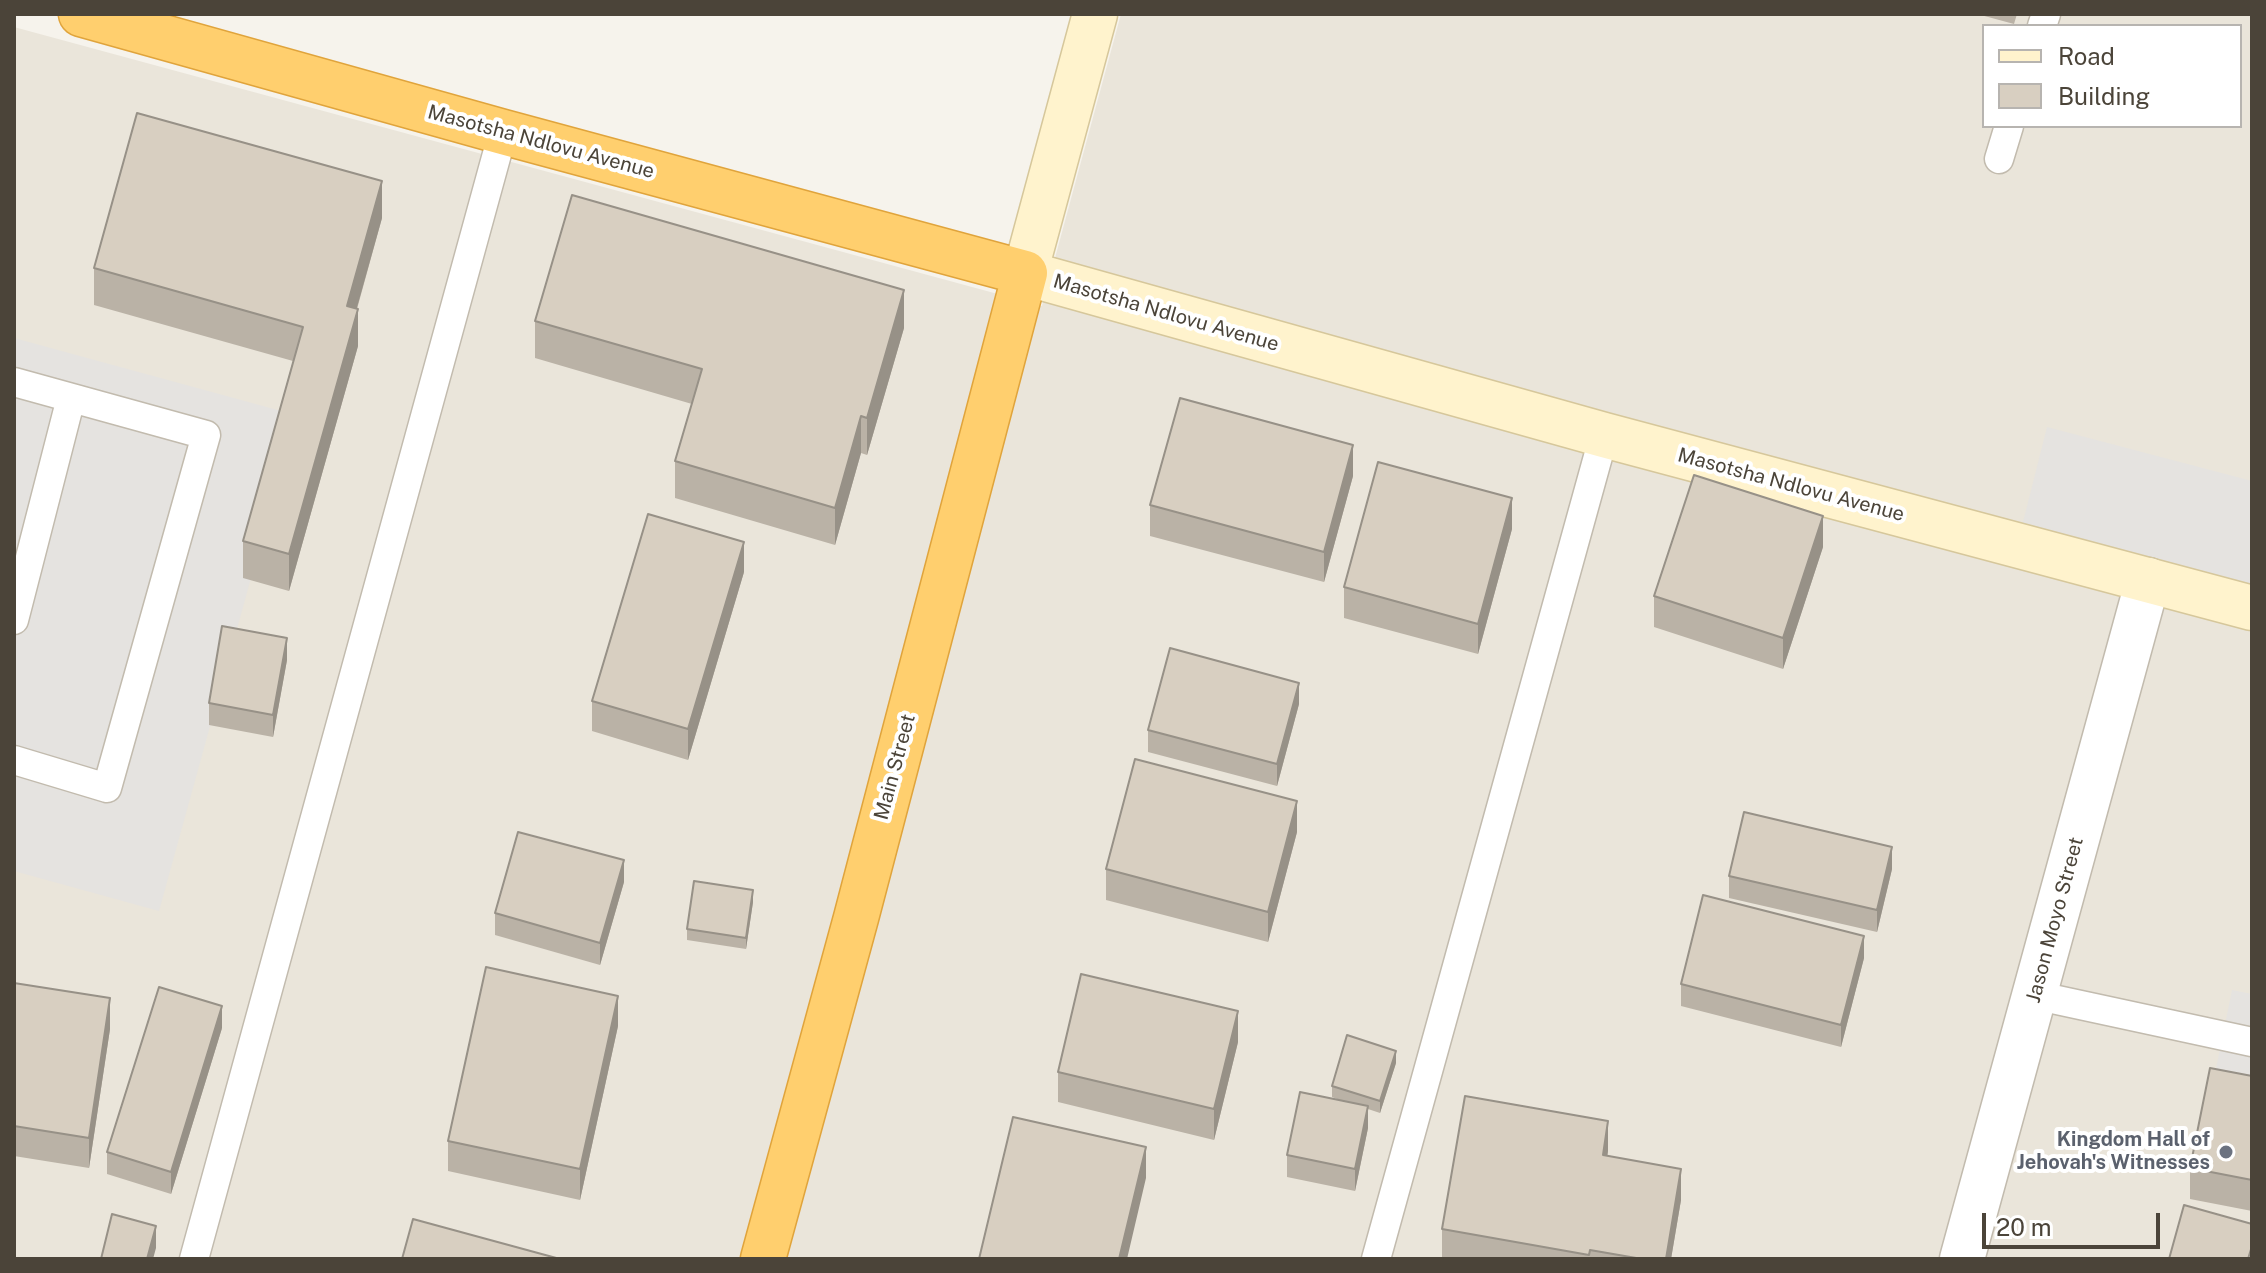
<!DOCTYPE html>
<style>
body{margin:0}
#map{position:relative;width:2266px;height:1273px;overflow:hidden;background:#f6f3ec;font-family:"Public Sans",sans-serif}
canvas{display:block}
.frame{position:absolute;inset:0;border:16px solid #4b4439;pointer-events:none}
.legend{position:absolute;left:1982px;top:24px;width:260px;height:104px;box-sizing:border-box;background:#fff;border:2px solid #b7b4b0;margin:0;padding:10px 14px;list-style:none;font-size:24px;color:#4b4439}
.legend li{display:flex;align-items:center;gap:16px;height:40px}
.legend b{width:40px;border:2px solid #b7b4b0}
.scale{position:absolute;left:1982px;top:1213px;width:178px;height:36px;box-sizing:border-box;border:4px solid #4b4439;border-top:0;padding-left:10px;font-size:24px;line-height:28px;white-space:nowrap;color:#4b4439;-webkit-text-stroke:6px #fff;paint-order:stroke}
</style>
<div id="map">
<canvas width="2266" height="1273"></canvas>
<div class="frame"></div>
<ul class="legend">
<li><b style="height:10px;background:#fff3cd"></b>Road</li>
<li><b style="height:22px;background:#d8cfc1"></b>Building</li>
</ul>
<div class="scale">20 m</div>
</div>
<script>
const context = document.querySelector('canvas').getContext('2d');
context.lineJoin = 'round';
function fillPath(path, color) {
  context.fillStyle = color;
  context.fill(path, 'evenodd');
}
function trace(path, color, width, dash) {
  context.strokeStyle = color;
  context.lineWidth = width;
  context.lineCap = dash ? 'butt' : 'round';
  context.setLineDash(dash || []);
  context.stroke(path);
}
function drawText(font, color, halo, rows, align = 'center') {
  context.font = font + ' "Public Sans",sans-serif';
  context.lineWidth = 8;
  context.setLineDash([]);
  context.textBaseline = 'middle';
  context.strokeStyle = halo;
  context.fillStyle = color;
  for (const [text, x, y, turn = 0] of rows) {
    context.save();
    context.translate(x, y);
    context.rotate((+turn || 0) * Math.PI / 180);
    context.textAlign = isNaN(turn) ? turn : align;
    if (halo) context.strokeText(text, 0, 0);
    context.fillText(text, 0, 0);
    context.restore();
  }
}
const residential = new Path2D(`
 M 1121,14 L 2252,14 L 2252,1259 L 14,1259 L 14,27 L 1042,306 ZM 1984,26 L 2240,26 L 2240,126 L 1984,126 Z`);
const parking = new Path2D(`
 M 14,338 L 296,415 L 159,911 L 14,871 Z
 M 2047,427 L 2252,481 L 2252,608 L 2017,546 Z
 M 2232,990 L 2252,994 L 2252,1106 L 2210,1098 Z`);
const lane = new Path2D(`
 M 2042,26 L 2046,14
 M 1999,159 L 2009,126
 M 14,382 L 206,435 L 107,788 L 14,760
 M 14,620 L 71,398
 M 2034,995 L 2252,1042
 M 194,1259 L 503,132
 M 1376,1259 L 1604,435`);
const street = new Path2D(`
 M 1962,1259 L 2148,580`);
const secondary = new Path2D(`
 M 1095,14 L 1025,273 L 1604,435 L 2252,608`);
const highway = new Path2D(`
 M 81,14 L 503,132 L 1025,273 L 856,918 L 763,1259`);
const wall = new Path2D(`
 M 1977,14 L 2017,14 L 2014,24 Z
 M 382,218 L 357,309 L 358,346 L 289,591 L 243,578 L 243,541 L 293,361 L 94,305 L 94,268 Z
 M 535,321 L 904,328 L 867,455 L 861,453 L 835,545 L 675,498 L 675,461 L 692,404 L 535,358 Z
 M 1353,476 L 1324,582 L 1150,536 L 1150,505 Z
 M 1512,529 L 1478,654 L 1344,618 L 1344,587 Z
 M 1823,547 L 1783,669 L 1654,627 L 1654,596 Z
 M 744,572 L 688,760 L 592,731 L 592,701 Z
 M 287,660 L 273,737 L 209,725 L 209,703 Z
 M 1299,704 L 1277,786 L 1148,752 L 1148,730 Z
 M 1297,832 L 1268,942 L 1106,900 L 1106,869 Z
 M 1892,869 L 1877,932 L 1729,898 L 1729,876 Z
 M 624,882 L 600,965 L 495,935 L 495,913 Z
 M 753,902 L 746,949 L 687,940 L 687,929 Z
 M 1864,958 L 1841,1047 L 1681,1006 L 1681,984 Z
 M 14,983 L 110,1029 L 89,1168 L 14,1156 Z
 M 618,1026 L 580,1200 L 448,1171 L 448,1141 Z
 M 222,1028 L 171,1194 L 107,1174 L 107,1152 Z
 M 1238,1042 L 1214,1140 L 1058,1102 L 1058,1072 Z
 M 1396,1063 L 1380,1113 L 1368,1109 L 1368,1128 L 1355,1191 L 1287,1177 L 1287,1155 L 1342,1101 L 1332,1097 L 1332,1086 Z
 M 2252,1076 L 2252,1211 L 2190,1199 L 2190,1168 Z
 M 1608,1151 L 1607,1156 L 1681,1200 L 1671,1259 L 1442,1259 L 1442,1229 Z`);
const shadedWall = new Path2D(`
 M 382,181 L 382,218 L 347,343 L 347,306 Z
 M 904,290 L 904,328 L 867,455 L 867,418 Z
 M 358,309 L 358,346 L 289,591 L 289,554 Z
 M 861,416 L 861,453 L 835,545 L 835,508 Z
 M 1353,445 L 1353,476 L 1324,582 L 1324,552 Z
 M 1512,498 L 1512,529 L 1478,654 L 1478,624 Z
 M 1823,516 L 1823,547 L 1783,669 L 1783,638 Z
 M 744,542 L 744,572 L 688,760 L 688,729 Z
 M 287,638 L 287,660 L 273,737 L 273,715 Z
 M 1299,683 L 1299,704 L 1277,786 L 1277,764 Z
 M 1297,801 L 1297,832 L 1268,942 L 1268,912 Z
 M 1892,847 L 1892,869 L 1877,932 L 1877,910 Z
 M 624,860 L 624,882 L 600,965 L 600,943 Z
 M 753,890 L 753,902 L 746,949 L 746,938 Z
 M 1864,936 L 1864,958 L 1841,1047 L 1841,1025 Z
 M 618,996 L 618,1026 L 580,1200 L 580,1169 Z
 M 110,998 L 110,1029 L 89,1168 L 89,1138 Z
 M 222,1006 L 222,1028 L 171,1194 L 171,1172 Z
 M 1238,1011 L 1238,1042 L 1214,1140 L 1214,1109 Z
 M 1396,1051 L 1396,1063 L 1380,1113 L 1380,1101 Z
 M 1368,1106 L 1368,1128 L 1355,1191 L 1355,1169 Z
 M 1608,1121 L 1608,1151 L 1603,1186 L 1603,1155 Z
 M 1146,1147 L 1146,1178 L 1127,1259 L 1119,1259 Z
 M 1681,1169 L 1681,1200 L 1671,1259 L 1666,1259 Z
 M 156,1226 L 156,1248 L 153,1259 L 147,1259 Z`);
const building = new Path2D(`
 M 137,113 L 382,181 L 347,306 L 358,309 L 289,554 L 243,541 L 303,327 L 94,268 Z
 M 572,195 L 904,290 L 867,418 L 861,416 L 835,508 L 675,461 L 702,369 L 535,321 Z
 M 1180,398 L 1353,445 L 1324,552 L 1150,505 Z
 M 1378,462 L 1512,498 L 1478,624 L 1344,587 Z
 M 1694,475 L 1823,516 L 1783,638 L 1654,596 Z
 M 648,514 L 744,542 L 688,729 L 592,701 Z
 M 222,626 L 287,638 L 273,715 L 209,703 Z
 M 1170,648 L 1299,683 L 1277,764 L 1148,730 Z
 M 1135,759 L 1297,801 L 1268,912 L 1106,869 Z
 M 1744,812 L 1892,847 L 1877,910 L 1729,876 Z
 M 518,832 L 624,860 L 600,943 L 495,913 Z
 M 694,881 L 753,890 L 746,938 L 687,929 Z
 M 1703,895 L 1864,936 L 1841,1025 L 1681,984 Z
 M 486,967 L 618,996 L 580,1169 L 448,1141 Z
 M 1081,974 L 1238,1011 L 1214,1109 L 1058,1072 Z
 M 14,983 L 110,998 L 89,1138 L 14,1126 Z
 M 159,987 L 222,1006 L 171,1172 L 107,1152 Z
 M 1347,1035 L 1396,1051 L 1380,1101 L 1332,1086 Z
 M 2210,1068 L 2252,1076 L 2252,1180 L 2190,1168 Z
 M 1300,1092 L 1368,1106 L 1355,1169 L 1287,1155 Z
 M 1465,1096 L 1608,1121 L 1603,1155 L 1681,1169 L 1666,1259 L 1642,1259 L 1590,1250 L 1589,1255 L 1442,1229 Z
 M 1013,1117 L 1146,1147 L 1119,1259 L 979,1259 Z
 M 2184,1205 L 2252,1224 L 2252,1246 L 2248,1259 L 2169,1259 Z
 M 112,1214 L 156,1226 L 147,1259 L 101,1259 Z
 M 413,1219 L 560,1259 L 402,1259 Z`);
const markers = [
 [2226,1152,8,"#6b7280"]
];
const streetNames = [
 ["Masotsha Ndlovu Avenue",541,142,15],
 ["Masotsha Ndlovu Avenue",1166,313,16],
 ["Masotsha Ndlovu Avenue",1791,485,15],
 ["Main Street",895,767,-75],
 ["Jason Moyo Street",2055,920,-75]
];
const worshipNames = [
 ["Kingdom Hall of",2210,1140],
 ["Jehovah's Witnesses",2210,1163]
];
fillPath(residential, '#eae5da');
fillPath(parking, '#e5e3e0');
trace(lane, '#c2bbae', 31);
trace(street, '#c2bbae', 47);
trace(secondary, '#d6c79b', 47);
trace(highway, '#e0a43c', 47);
trace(lane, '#fff', 28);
trace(street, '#fff', 44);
trace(secondary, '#fff3cd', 44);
trace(highway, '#ffcf6e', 44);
fillPath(wall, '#bab2a6');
fillPath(shadedWall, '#979187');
fillPath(building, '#d8cfc1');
trace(building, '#979187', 2);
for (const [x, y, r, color] of markers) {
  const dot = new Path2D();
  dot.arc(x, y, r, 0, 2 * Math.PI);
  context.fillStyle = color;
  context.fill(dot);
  trace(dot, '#fff', 3);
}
drawText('20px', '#4b4439', '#fff', streetNames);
drawText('bold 20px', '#5b616d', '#fff', worshipNames, 'right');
</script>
